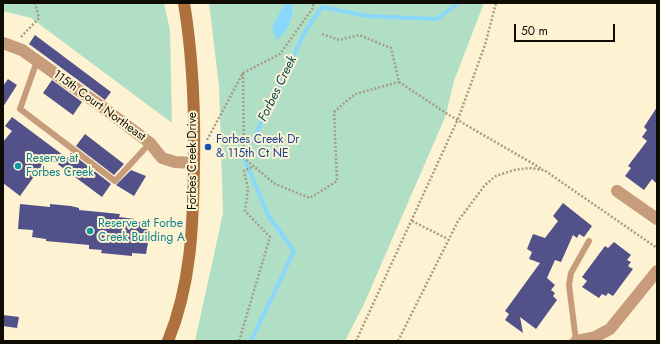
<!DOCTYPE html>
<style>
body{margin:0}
#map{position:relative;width:660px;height:344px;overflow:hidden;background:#fdf3d2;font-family:Jost,sans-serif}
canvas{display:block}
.frame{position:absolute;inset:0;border:4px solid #0f0c03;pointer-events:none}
.scale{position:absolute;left:514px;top:24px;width:101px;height:18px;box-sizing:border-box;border:2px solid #0f0c03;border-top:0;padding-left:5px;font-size:12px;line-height:14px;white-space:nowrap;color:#0f0c03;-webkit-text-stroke:3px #fdf3d2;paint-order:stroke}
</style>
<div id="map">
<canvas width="660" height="344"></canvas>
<div class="frame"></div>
<div class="scale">50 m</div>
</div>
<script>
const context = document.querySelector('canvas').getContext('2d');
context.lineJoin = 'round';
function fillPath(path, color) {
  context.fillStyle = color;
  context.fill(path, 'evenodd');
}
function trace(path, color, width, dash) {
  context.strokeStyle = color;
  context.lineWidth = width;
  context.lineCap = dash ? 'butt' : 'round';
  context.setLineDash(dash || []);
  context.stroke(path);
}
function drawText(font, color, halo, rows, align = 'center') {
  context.font = font + ' Jost,sans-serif';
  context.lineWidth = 4;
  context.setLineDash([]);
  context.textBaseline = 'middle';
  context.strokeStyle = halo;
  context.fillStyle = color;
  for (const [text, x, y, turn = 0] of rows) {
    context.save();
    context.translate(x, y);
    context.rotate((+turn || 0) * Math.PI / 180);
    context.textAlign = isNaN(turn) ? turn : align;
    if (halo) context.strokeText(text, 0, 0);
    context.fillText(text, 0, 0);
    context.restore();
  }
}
const green = new Path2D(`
 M 3,3 L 164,3 L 170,30 L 172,123 L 31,18 L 3,11 Z
 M 209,3 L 484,3 L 454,81 L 446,115 L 364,304 L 345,341 L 195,341 L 223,213 L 219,86 Z`);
const water = new Path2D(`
 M 288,3 L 292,3 C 295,16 287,33 276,40 L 272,28 L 283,6 Z`);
const stream = new Path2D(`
 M 251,341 L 294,251 L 268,215 L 244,158 L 306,30 L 322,7 L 367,16 L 437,19 L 458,3`);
const building = new Path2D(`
 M 35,35 L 111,92 L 105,100 L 29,44 Z
 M 8,79 L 17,85 L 3,107 L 3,86 Z
 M 52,80 L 82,102 L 73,115 L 43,93 Z
 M 657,107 L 657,184 L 652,179 L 644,190 L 625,176 L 631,168 L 628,166 L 647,141 L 642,137 L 647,130 L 644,127 Z
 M 12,117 L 67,158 L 71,153 L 111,184 L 102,197 L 48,157 L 20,196 L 3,183 L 3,142 L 12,131 L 5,126 Z
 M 85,134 L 124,164 L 114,175 L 76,146 Z
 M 131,170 L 146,176 L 134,196 L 116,185 Z
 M 563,203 L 592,226 L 584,237 L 579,234 L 577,238 L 573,235 L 561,262 L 555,260 L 547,278 L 555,285 L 551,290 L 555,293 L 553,296 L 557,300 L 536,329 L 520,317 L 523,333 L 505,320 L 509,314 L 505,311 L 540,263 L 529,259 L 532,252 L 527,249 L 533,234 L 545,238 L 558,221 L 553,216 Z
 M 20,204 L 50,207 L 50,204 L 71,206 L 79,208 L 79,210 L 120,214 L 119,217 L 135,219 L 134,221 L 149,223 L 148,231 L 150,232 L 146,254 L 132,253 L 132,256 L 101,253 L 102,250 L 89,249 L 89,245 L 46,241 L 46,239 L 32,237 L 33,230 L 18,229 Z
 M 614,242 L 631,255 L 627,260 L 631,262 L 628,266 L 633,269 L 613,296 L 608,293 L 606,296 L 602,294 L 599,298 L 582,287 L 587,281 L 582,277 L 605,246 L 608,248 Z
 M 3,315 L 19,317 L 17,328 L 3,326 Z`);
const path = new Path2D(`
 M 322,34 L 339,40 L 359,35 L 391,48 L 399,82 L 449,115 L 542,169
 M 21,37 L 39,18 L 35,3
 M 243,73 L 244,158 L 275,184 L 310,198 L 337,181 L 334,112 L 355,94 L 399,82
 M 207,140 L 243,73 L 280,54 L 313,8 L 313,3
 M 412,221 L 448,239
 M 239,341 L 270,237 L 245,211 L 248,189 L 244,171 L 254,166
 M 356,341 L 458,119 L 485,45 L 496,3
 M 398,341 L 458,221 L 485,185 L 496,176 L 514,170 L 529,168 L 544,170 L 657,248`);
const lane = new Path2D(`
 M 37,61 L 20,109 L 115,181 L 150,143
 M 576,341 L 569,285 L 571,273 L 589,241`);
const street = new Path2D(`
 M 3,43 L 22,50 L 105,109 L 150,143 L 162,158 L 175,162 L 194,163
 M 617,191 L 657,219
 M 576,341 L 595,337 L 610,329 L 657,271`);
const secondary = new Path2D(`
 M 168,341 C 191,285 193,227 194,167 C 195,113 193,57 184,3`);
const markers = [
 [208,147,4,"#1a4fb4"],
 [18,166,4,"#0f9aa8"],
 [90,231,4,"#0f9aa8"]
];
const streetNames = [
 ["115th Court Northeast",99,106,36],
 ["Forbes Creek Drive",193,161,-90]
];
const transitNames = [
 ["Forbes Creek Dr",216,140],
 ["& 115th Ct NE",216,154]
];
const cultureNames = [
 ["Reserve at",26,159],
 ["Forbes Creek",26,173],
 ["Reserve at Forbe",98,224],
 ["Creek Building A",98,238]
];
const waterNames = [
 ["Forbes Creek",278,89,-64]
];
fillPath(green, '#b1dfc6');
fillPath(water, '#89d7fa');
trace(stream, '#89d7fa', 4);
fillPath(building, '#52518a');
trace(path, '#a49d85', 2.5, [2, 2]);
trace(lane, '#c79c7b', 6);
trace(street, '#c79c7b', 12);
trace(secondary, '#ae713d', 12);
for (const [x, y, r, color] of markers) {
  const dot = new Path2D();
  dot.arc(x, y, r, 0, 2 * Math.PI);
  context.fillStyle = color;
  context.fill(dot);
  trace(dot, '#fdf3d2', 1.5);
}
drawText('12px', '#0f0c03', '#fdf3d2', streetNames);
drawText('12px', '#164399', '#fdf3d2', transitNames, 'left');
drawText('12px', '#0d838f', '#fdf3d2', cultureNames, 'left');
drawText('italic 13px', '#044a62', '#fdf3d2', waterNames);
</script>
